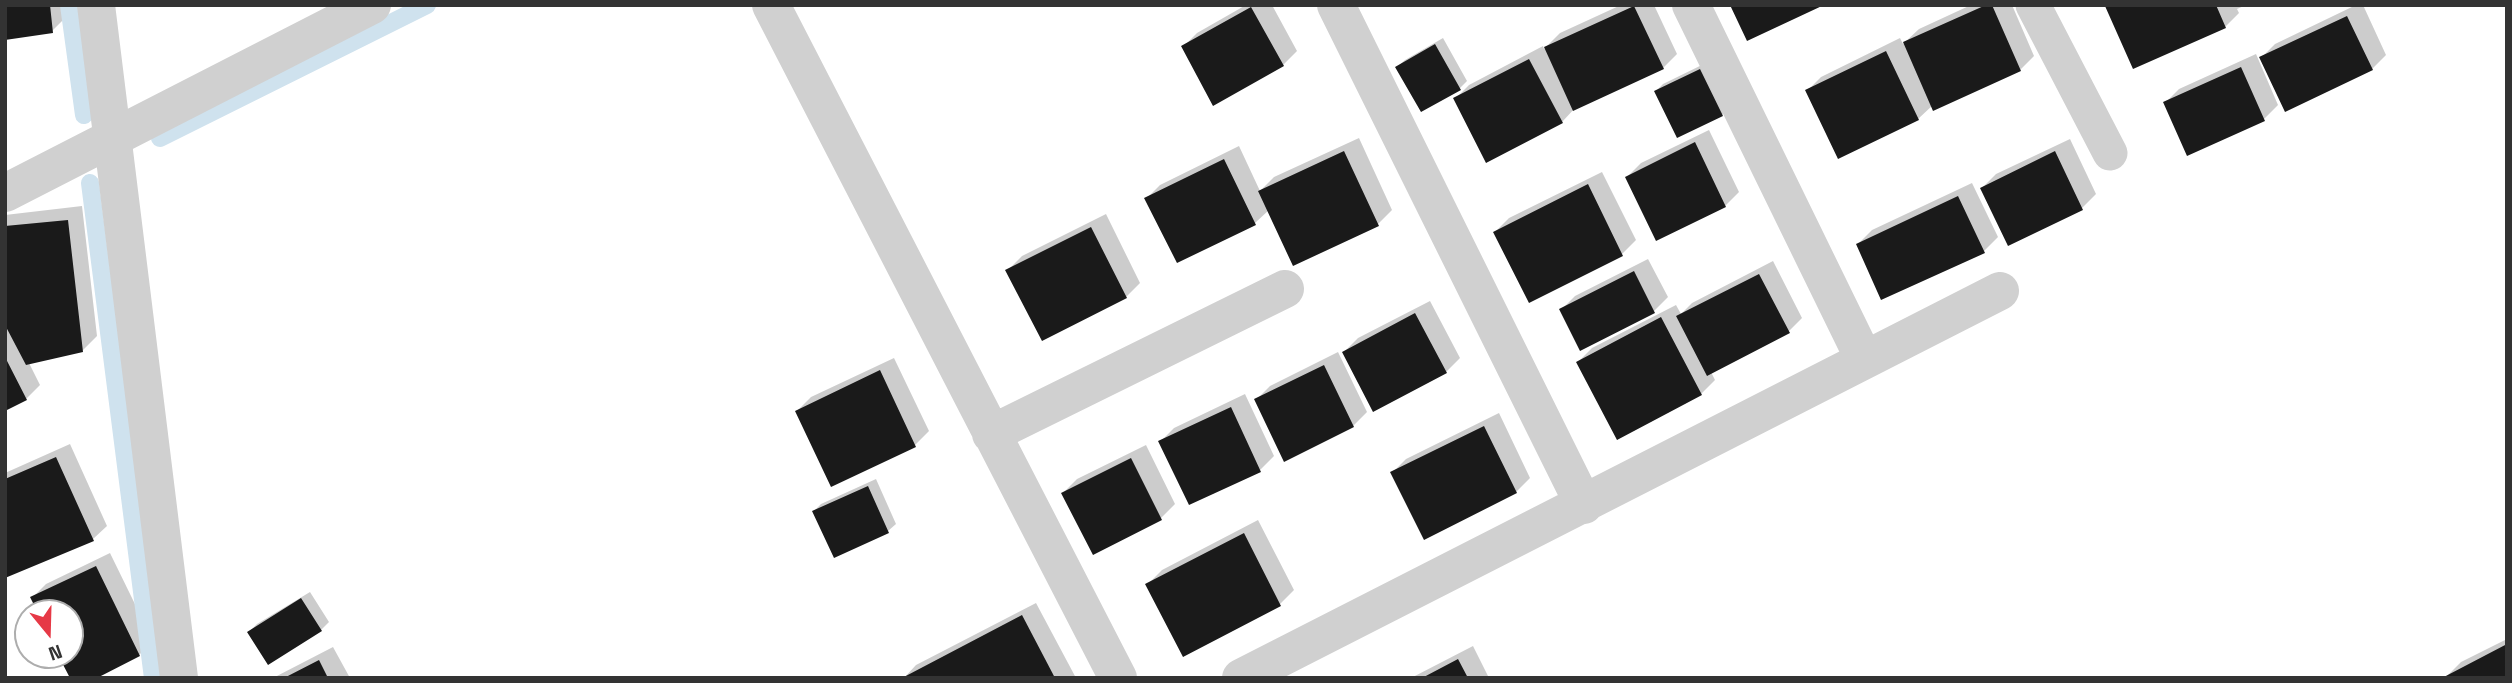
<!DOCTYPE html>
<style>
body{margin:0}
#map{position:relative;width:2512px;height:683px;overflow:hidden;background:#fff;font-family:"Space Grotesk",sans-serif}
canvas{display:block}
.frame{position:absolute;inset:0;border:7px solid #333;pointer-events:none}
.north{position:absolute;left:14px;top:599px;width:70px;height:70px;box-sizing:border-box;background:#fff;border:2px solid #adadad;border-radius:50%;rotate:161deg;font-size:19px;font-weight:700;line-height:28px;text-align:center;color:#333}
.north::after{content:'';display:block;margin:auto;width:24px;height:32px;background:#e63946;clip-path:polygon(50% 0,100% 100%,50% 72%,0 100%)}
</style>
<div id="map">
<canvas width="2512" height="683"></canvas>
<div class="frame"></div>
<div class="north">N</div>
</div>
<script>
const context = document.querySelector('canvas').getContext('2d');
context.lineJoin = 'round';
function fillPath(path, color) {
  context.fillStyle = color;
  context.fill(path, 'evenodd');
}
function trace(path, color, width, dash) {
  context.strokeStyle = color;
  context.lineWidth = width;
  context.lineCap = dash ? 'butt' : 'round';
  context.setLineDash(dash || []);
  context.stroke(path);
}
const shadow = new Path2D(`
 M 5,5 L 65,5 L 66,17 L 52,31 Z
 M 1246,5 L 1272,5 L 1297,51 L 1283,65 L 1214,104 L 1183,47 L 1197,33 Z
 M 1621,5 L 1654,5 L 1677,54 L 1663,68 L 1576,107 L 1562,122 L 1455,99 L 1469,85 L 1543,46 L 1544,49 L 1560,33 Z
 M 1971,5 L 2012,5 L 2034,56 L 2020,70 L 1933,105 L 1918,119 L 1807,91 L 1821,77 L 1900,38 L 1903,44 L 1919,29 Z
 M 2109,5 L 2246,5 L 2237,9 L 2239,13 L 2225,27 Z
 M 2356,5 L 2363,5 L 2386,55 L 2372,69 L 2261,58 L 2275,44 Z
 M 1443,38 L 1467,81 L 1460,88 L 1397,67 L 1405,60 Z
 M 2256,54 L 2278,105 L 2264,119 L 2188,153 L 2165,103 L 2179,89 Z
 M 1708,62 L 1729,107 L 1722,115 L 1656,91 L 1663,84 Z
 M 1709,130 L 1739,192 L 1725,206 L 1627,177 L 1641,163 Z
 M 1359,138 L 1392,210 L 1378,224 L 1269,210 L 1255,223 L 1178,261 L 1146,199 L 1160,185 L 1239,146 L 1260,191 L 1274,177 Z
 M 2070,139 L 2096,194 L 2082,208 L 2009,243 L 1982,188 L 1996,174 Z
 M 1602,172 L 1636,240 L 1622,254 L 1530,301 L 1495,232 L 1509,218 Z
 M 1972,183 L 1998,237 L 1984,251 L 1858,244 L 1872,230 Z
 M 82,206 L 97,336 L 83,350 L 29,363 L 40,385 L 26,399 L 5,409 L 5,215 Z
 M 1106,214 L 1140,283 L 1126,297 L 1008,270 L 1022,256 Z
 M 1648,259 L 1668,297 L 1654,311 L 1561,310 L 1575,296 Z
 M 1773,261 L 1802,318 L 1788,332 L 1711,372 L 1715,380 L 1701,394 L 1578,362 L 1592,348 L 1676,305 L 1681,314 L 1692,303 Z
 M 1430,301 L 1460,358 L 1446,372 L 1344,352 L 1358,338 Z
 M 1338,352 L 1367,412 L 1353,426 L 1256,400 L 1270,386 Z
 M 894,358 L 929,431 L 915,445 L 797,411 L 811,397 Z
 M 1245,394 L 1274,456 L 1260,470 L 1160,442 L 1174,428 Z
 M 1499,413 L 1530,478 L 1516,492 L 1392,473 L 1406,459 Z
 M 70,444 L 107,526 L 93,539 L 5,576 L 5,473 Z
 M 1146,445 L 1175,504 L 1161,518 L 1063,493 L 1077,479 Z
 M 876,479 L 896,524 L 888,531 L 814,511 L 821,504 Z
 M 1258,520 L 1294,590 L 1280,604 L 1183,655 L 1148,584 L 1162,570 Z
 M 110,553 L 153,641 L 139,655 L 93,678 L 60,655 L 70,655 L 70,613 L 40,613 L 32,598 L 46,584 Z
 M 310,592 L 329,622 L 321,630 L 269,662 L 249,632 L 257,624 Z
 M 1036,603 L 1076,678 L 904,678 L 916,665 Z
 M 2507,639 L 2507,678 L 2447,676 L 2461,662 Z
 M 1473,646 L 1489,678 L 1411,678 Z
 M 333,647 L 350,678 L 273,678 Z`);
const stream = new Path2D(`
 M 69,5 L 84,115
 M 160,138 L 427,5
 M 90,183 L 153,678`);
const building = new Path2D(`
 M 5,5 L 50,5 L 53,33 L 5,40 Z
 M 1730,5 L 1824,5 L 1747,41 Z
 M 1986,5 L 1992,5 L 2021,71 L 1933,111 L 1903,42 Z
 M 2216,5 L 2226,28 L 2133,69 L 2105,6 Z
 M 1634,6 L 1664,69 L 1573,111 L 1544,47 Z
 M 1251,7 L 1284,66 L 1213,106 L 1181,46 Z
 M 2347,16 L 2373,70 L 2285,112 L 2259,57 Z
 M 1435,44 L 1461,90 L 1421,112 L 1395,67 Z
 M 1886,51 L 1919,120 L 1838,159 L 1805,90 Z
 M 1529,59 L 1563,123 L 1486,163 L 1453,98 Z
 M 2241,67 L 2265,121 L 2187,156 L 2163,102 Z
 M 1700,69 L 1723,116 L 1677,138 L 1654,91 Z
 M 1695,142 L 1726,207 L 1656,241 L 1625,177 Z
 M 1344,151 L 1379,226 L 1293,266 L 1258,191 Z
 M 2055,151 L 2083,210 L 2008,246 L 1980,188 Z
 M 1224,159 L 1256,225 L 1177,263 L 1144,198 Z
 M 1588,184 L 1623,256 L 1529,303 L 1493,232 Z
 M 1958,196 L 1985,253 L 1881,300 L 1856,244 Z
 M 68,220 L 83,352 L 26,365 L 5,325 L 5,226 Z
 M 1091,227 L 1127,298 L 1042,341 L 1005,270 Z
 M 1634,271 L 1655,313 L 1580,351 L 1559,309 Z
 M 1759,274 L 1790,333 L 1707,376 L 1676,316 Z
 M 1415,313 L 1447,373 L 1373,412 L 1342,352 Z
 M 1661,317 L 1702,395 L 1617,440 L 1576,362 Z
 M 5,357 L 27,400 L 5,411 Z
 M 1324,365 L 1354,427 L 1284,462 L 1254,399 Z
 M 880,370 L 916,447 L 831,487 L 795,411 Z
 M 1231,407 L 1261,472 L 1189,505 L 1158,441 Z
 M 1484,426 L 1517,493 L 1424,540 L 1390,472 Z
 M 56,457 L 94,541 L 5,578 L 5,479 Z
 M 1131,458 L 1162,520 L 1093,555 L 1061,493 Z
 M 868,486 L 889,533 L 834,558 L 812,511 Z
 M 1244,533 L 1281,606 L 1183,657 L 1145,584 Z
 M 96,566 L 140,656 L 97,678 L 70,678 L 58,655 L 70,655 L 70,613 L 38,613 L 30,597 Z
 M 301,598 L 322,631 L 268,665 L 247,632 Z
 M 1022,615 L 1055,678 L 902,678 Z
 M 2507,644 L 2507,678 L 2442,678 Z
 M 1458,659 L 1468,678 L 1422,678 Z
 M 319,660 L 328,678 L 284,678 Z`);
const service = new Path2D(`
 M 2033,5 L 2110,153`);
const minor = new Path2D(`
 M 96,5 L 179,678
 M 771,5 L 1118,678
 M 1336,5 L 1584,505
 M 1691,5 L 1864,359
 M 5,193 L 372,5
 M 991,434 L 1285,289
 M 1241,678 L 2000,291`);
fillPath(shadow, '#0003');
trace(stream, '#cfe2ee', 18);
fillPath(building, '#1a1a1a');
trace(service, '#d0d0d0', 35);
trace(minor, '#d0d0d0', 38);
</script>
